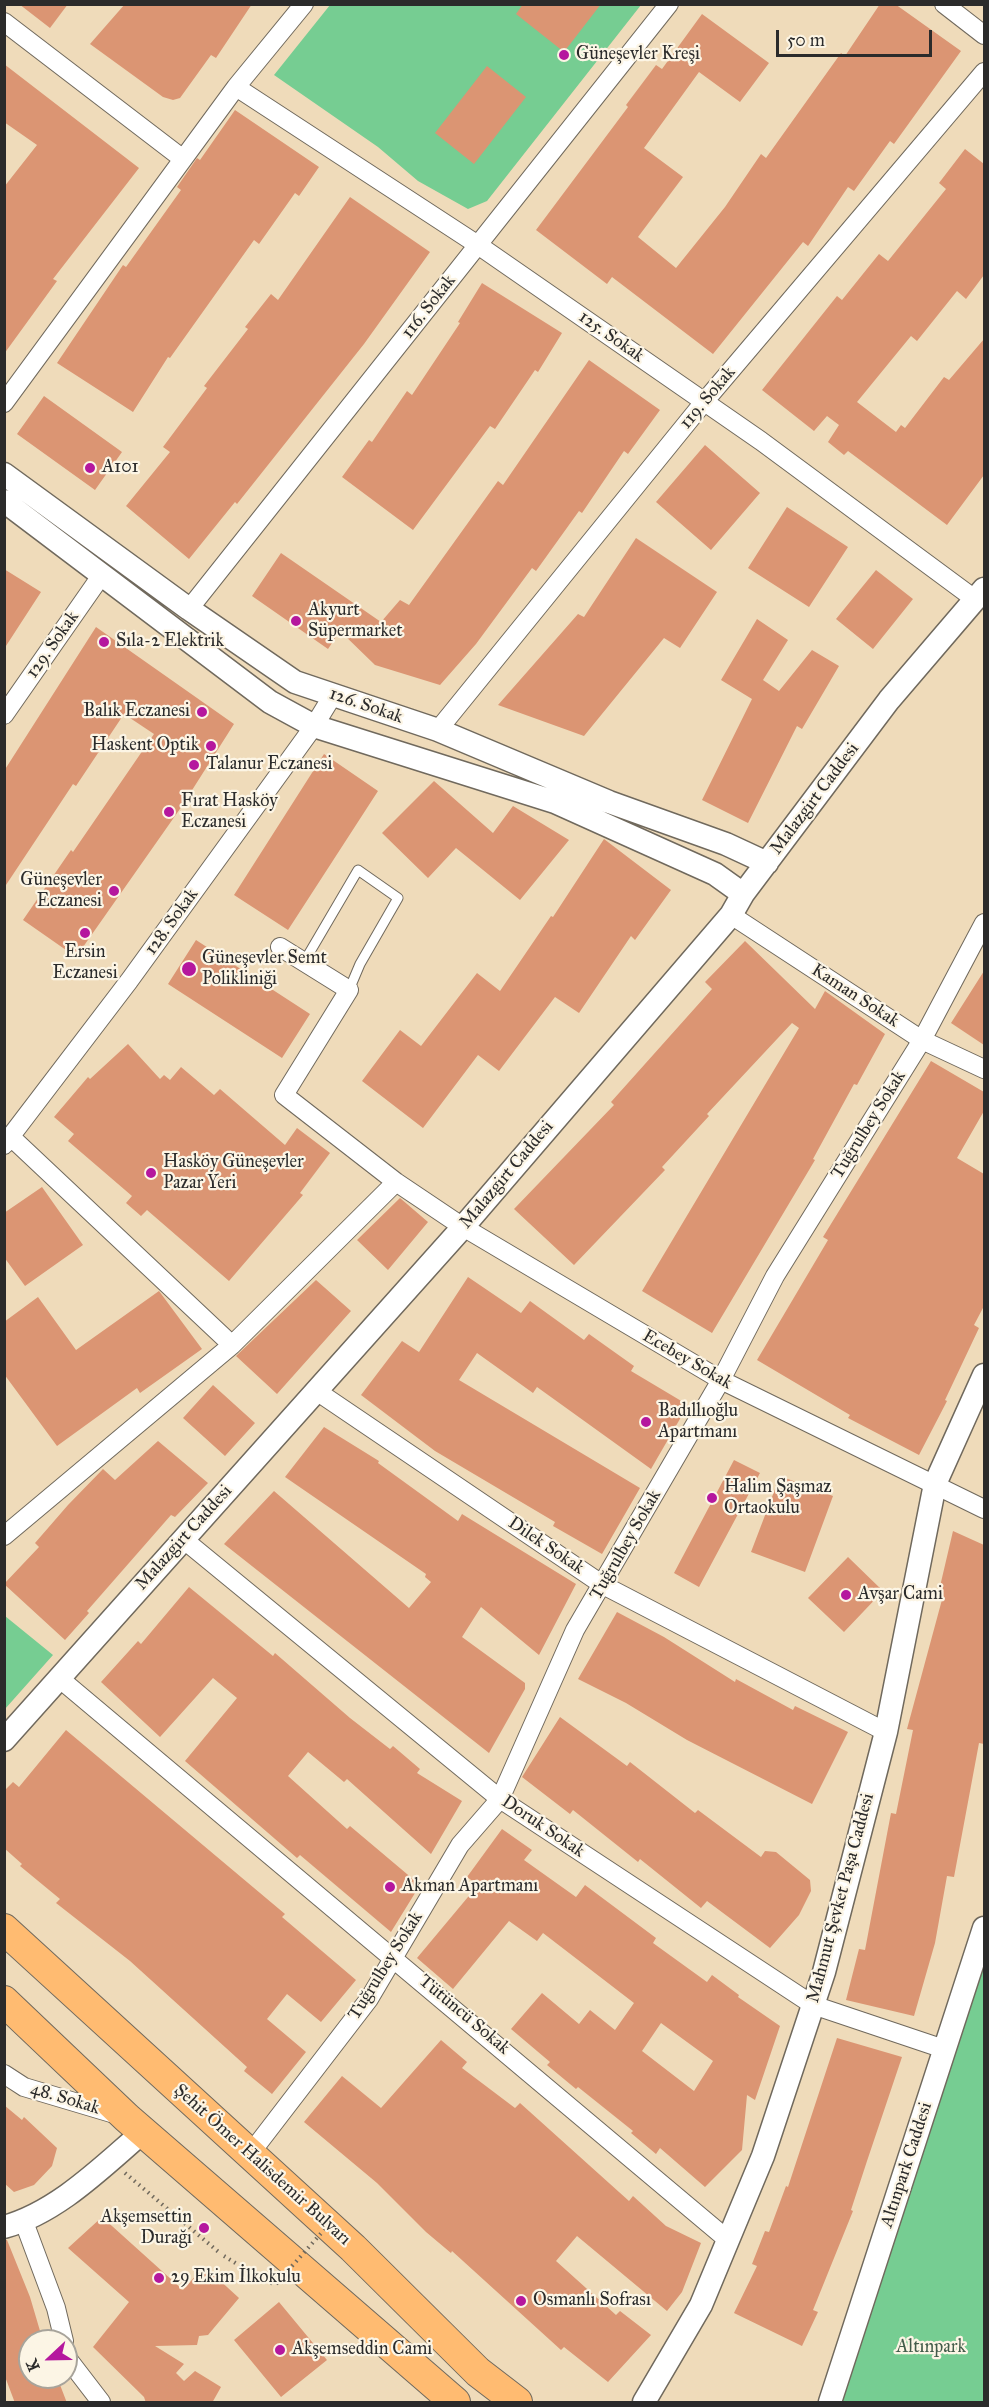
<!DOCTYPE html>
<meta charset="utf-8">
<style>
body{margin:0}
#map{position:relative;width:989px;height:2407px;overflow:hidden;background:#efdbba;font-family:"IM FELL Great Primer",serif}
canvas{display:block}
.frame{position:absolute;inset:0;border:6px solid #2b2b2b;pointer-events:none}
.north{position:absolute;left:18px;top:2329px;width:60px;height:60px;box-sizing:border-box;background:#fcf5e5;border:2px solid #a8a49b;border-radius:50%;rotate:248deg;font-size:16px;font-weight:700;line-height:24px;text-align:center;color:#2b2b2b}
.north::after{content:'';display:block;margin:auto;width:21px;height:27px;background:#b5179e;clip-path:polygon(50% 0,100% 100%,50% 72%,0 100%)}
.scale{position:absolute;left:776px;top:30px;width:156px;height:27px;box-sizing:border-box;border:3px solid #2b2b2b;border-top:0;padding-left:8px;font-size:18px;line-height:21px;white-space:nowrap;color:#2b2b2b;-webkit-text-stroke:4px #fcf5e5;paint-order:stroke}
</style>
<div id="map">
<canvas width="989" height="2407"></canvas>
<div class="frame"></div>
<div class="north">K</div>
<div class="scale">50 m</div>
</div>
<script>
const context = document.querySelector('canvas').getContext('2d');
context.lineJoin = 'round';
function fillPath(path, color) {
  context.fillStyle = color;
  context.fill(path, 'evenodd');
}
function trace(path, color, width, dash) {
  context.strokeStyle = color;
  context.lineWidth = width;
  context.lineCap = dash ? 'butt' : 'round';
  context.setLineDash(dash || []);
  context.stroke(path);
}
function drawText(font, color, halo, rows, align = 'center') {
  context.font = font + ' "IM FELL Great Primer",serif';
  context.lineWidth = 4.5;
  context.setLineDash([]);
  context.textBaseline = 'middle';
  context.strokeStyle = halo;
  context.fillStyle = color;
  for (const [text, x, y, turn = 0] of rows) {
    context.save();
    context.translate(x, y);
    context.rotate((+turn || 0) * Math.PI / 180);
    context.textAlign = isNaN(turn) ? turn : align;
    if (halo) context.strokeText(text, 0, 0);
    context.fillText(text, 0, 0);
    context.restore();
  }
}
const green = new Path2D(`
 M 330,5 L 641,5 L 487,201 L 468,209 L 418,181 L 378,147 L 274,75 Z
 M 5,1616 L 53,1655 L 5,1709 Z
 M 984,1928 L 984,2402 L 830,2402 Z`);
const building = new Path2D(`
 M 19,4 L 68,4 L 50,28 Z
 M 125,4 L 252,4 L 216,58 L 211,55 L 180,98 L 173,100 L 163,97 L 90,44 Z
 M 523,4 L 601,4 L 564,52 L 516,14 Z
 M 880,4 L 895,4 L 961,51 L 894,144 L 890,141 L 854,191 L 848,187 L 808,246 L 803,242 L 713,354 L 612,277 L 607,284 L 536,230 L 628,107 L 626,105 L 656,65 L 662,69 L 702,14 L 769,63 L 740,102 L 699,72 L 644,148 L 683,177 L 638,237 L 676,268 L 725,207 L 761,154 L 766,158 L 841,53 L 845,56 Z
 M 4,64 L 139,168 L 53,279 L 57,281 L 4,354 L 4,187 L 37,145 L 4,122 Z
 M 487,66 L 526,97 L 474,164 L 435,133 Z
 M 235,110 L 319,167 L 299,196 L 295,193 L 259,244 L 254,240 L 170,358 L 168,357 L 133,412 L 57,363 L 123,265 L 126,267 L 181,190 L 177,187 L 197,158 L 200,160 Z
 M 965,149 L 984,164 L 984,275 L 966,299 L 957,291 L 917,341 L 911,336 L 857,402 L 896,432 L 901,425 L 905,428 L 944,377 L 949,380 L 984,339 L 984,475 L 947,525 L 848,451 L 844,455 L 828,442 L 839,425 L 827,416 L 814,431 L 762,390 L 837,296 L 842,300 L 879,254 L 888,261 L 946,189 L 939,183 Z
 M 350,197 L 430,252 L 364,344 L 237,504 L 235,502 L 189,559 L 126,506 L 170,452 L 163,447 L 207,388 L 204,386 L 248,329 L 245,327 L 271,294 L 278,300 Z
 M 482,283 L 562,333 L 538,372 L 535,370 L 495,429 L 490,426 L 413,530 L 342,477 L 369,440 L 372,442 L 407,391 L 412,395 L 460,323 L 458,322 Z
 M 589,360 L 660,410 L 628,454 L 624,451 L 582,513 L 579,511 L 536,571 L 532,568 L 476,644 L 440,685 L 375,665 L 340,631 L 328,649 L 252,596 L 281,553 L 381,622 L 400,600 L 409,605 L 498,481 L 503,485 Z
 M 44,396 L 122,452 L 95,490 L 17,434 Z
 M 705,445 L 760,493 L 711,550 L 656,502 Z
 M 787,507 L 848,547 L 809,607 L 748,568 Z
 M 636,538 L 717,592 L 680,648 L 664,638 L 584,736 L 498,705 L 578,614 L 584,617 Z
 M 4,569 L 41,592 L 4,649 Z
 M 876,570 L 913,599 L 873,649 L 836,619 Z
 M 757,619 L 788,640 L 763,680 L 779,691 L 812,650 L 839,666 L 802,729 L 797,726 L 748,823 L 702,800 L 752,699 L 721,680 Z
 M 96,627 L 234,724 L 182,806 L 76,957 L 23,920 L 71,850 L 73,852 L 154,734 L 124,714 L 76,786 L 73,784 L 4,888 L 4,771 Z
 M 324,754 L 378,791 L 288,930 L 234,895 Z
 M 434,781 L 493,833 L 513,806 L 569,840 L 520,900 L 456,848 L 428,878 L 382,833 Z
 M 604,839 L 671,890 L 635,940 L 631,936 L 579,1013 L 555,997 L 499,1071 L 478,1055 L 423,1128 L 362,1081 L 400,1030 L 421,1046 L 477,973 L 500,991 L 551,916 L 553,917 Z
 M 196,940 L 310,1014 L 282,1058 L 168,984 Z
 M 745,941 L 815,1009 L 825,991 L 885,1034 L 857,1085 L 854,1084 L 813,1159 L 815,1160 L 712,1333 L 642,1291 L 799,1028 L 792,1023 L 707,1114 L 709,1116 L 662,1167 L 665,1170 L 574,1265 L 514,1209 L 614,1105 L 611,1102 L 712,989 L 705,982 Z
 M 984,971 L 984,1045 L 951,1023 Z
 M 128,1044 L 160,1079 L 164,1075 L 170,1080 L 181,1067 L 214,1095 L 220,1089 L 285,1145 L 297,1128 L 330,1153 L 300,1193 L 303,1195 L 229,1281 L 147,1210 L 141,1216 L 126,1203 L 132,1196 L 68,1141 L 74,1134 L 54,1117 L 88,1077 L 90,1079 Z
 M 931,1061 L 984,1092 L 984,1111 L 957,1158 L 984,1174 L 984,1306 L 974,1325 L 979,1328 L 945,1400 L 947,1401 L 919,1455 L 848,1418 L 850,1415 L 757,1360 L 828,1240 L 823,1237 Z
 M 42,1187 L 83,1245 L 25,1286 L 4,1257 L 4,1213 Z
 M 400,1198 L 428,1222 L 388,1270 L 357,1240 Z
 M 468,1277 L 521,1313 L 530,1301 L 584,1340 L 589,1334 L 634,1366 L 631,1371 L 688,1405 L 651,1469 L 537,1387 L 533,1393 L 477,1353 L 459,1380 L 640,1488 L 602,1554 L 553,1526 L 555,1522 L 435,1451 L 361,1395 L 402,1341 L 419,1352 Z
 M 316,1280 L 351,1311 L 277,1394 L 236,1356 Z
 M 159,1291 L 202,1349 L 140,1393 L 137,1388 L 57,1446 L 4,1374 L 4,1322 L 38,1297 L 76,1350 Z
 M 213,1385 L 255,1423 L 225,1456 L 183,1418 Z
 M 324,1427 L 379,1461 L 378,1463 L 458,1521 L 462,1514 L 576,1584 L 539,1655 L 481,1607 L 462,1637 L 525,1683 L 525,1689 L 489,1753 L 224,1544 L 274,1491 L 409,1608 L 431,1582 L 425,1577 L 426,1574 L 285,1477 Z
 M 158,1441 L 208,1483 L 175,1517 L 171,1515 L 87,1611 L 89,1613 L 65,1640 L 4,1584 L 39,1547 L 35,1543 L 68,1505 L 103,1469 L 115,1480 Z
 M 734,1460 L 760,1473 L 699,1587 L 674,1573 Z
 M 780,1476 L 833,1496 L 805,1572 L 751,1552 Z
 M 953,1531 L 984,1545 L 984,1744 L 979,1743 L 954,1877 L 947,1876 L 935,1943 L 914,2016 L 846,2000 L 859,1949 L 865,1950 L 891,1813 L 896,1814 L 913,1730 L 907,1729 L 943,1596 L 938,1595 Z
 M 848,1557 L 883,1591 L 844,1632 L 808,1598 Z
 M 189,1587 L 273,1656 L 275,1653 L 350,1718 L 390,1749 L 393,1746 L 420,1769 L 417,1773 L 462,1801 L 431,1854 L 347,1779 L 344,1782 L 308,1752 L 288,1776 L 347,1829 L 350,1826 L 420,1885 L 391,1932 L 300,1855 L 297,1858 L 185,1761 L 237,1698 L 213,1678 L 160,1737 L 101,1682 L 138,1641 L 141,1644 Z
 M 617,1612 L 664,1637 L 735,1682 L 736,1679 L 793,1710 L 795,1706 L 848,1732 L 812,1804 L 687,1740 L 626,1703 L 578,1679 Z
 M 560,1717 L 627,1766 L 630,1762 L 695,1813 L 698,1810 L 761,1857 L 765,1851 L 776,1852 L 810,1880 L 811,1891 L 799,1915 L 770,1948 L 707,1901 L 701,1908 L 640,1859 L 638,1862 L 573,1810 L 570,1814 L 522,1777 Z
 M 66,1730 L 285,1914 L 282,1917 L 356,1980 L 321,2022 L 287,1994 L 267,2019 L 306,2052 L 272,2094 L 244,2071 L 247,2067 L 130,1961 L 56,1903 L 60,1899 L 20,1866 L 22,1864 L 4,1848 L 4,1791 L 13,1782 L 19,1787 Z
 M 502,1829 L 532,1850 L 524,1860 L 576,1897 L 585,1885 L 656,1938 L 653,1943 L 707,1982 L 712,1975 L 739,1995 L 738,1997 L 780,2026 L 755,2100 L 747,2095 L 742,2150 L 705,2187 L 660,2148 L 656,2154 L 631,2133 L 633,2131 L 578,2087 L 576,2089 L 547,2065 L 550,2062 L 511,2029 L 542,1993 L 579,2024 L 590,2010 L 615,2030 L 634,2003 L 543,1933 L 537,1941 L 509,1921 L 453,1989 L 417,1958 L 478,1885 L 467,1877 ZM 661,2023 L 713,2061 L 694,2091 L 642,2051 Z
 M 837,2038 L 902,2057 L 867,2161 L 851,2210 L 853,2211 L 813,2310 L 818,2312 L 802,2346 L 734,2313 L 757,2266 L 752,2264 L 765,2231 L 769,2232 L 786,2186 L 788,2187 Z
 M 441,2040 L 467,2062 L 462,2068 L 515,2108 L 520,2103 L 629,2201 L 633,2196 L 666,2226 L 701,2243 L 682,2292 L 667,2311 L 577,2236 L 556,2261 L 616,2315 L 620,2311 L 651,2335 L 608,2382 L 564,2347 L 561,2350 L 452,2251 L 451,2253 L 426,2232 L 377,2183 L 304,2122 L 342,2076 L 381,2108 Z
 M 4,2105 L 22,2120 L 24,2117 L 57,2148 L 52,2166 L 34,2185 L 14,2192 L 4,2183 Z
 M 102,2217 L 183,2290 L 204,2266 L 239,2298 L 208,2335 L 199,2336 L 197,2345 L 155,2346 L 184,2364 L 176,2373 L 184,2381 L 195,2371 L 221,2387 L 212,2403 L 146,2403 L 144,2397 L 93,2347 L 129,2302 L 68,2248 Z
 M 4,2240 L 7,2240 L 30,2297 L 43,2341 L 30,2341 L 30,2377 L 57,2377 L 67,2403 L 15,2403 L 4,2374 Z
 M 279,2302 L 327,2360 L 281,2397 L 234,2340 Z`);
const path = new Path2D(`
 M 125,2173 L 221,2254
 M 224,2256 L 266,2282 L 276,2284`);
const service = new Path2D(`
 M 304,962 L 358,870 L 398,898 L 360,964 L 349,990`);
const minor = new Path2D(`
 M 944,4 L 984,35
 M 4,22 L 183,159
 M 236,87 L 478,245 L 761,441 L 976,600
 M 4,403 L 236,87 L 304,4
 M 189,609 L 669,4
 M 4,715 L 101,576
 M 438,730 L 704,402 L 984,72
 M 731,915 L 922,1040 L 984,1069
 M 280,947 L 349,990 L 284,1095 L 396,1182 L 463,1227 L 721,1380 L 984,1509
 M 11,1137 L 232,1345
 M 4,1145 L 129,981 L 314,726 L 333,695
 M 315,1390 L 603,1585 L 886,1732
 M 4,1536 L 232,1345 L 396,1182
 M 183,1539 L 500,1799 L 813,2005 L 944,2049
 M 59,1678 L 728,2240
 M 4,2074 L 24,2087 L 118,2115
 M 250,2154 L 369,1999 L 460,1845 L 500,1799 L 575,1630 L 721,1380 L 775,1276 L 922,1040 L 984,923
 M 24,2222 L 56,2308 L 64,2341
 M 66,2352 L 68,2359 L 101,2402`);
const tertiary = new Path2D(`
 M 4,474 L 189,609 L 295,682 L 438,730 L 609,802 L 726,844 L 767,863
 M 4,501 L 270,702 L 314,726 L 555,802 L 715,874 L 743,894
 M 4,1740 L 463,1227 L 731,915 L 743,894 L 889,700 L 984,589
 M 4,2227 C 58,2212 102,2167 143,2132
 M 644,2402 L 701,2305 L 763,2156 L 824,1972 L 886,1732 L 935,1484 L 984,1375
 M 830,2402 L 984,1928`);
const trunk = new Path2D(`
 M 4,1929 L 353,2248 L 478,2372 L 517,2402
 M 4,2001 L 127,2118 L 455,2402`);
const pathBridge = new Path2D(`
 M 276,2284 L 332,2221`);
const markers = [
 [564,55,6,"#b5179e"],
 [90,468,6,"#b5179e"],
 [296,621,6,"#b5179e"],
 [104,642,6,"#b5179e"],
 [202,712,6,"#b5179e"],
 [211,746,6,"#b5179e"],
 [194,765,6,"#b5179e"],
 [169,812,6,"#b5179e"],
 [114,891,6,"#b5179e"],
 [85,933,6,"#b5179e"],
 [189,969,8,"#b5179e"],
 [151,1173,6,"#b5179e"],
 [646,1422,6,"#b5179e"],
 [712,1498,6,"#b5179e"],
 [846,1595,6,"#b5179e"],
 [390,1887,6,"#b5179e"],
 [204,2228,6,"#b5179e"],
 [159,2278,6,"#b5179e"],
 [521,2301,6,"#b5179e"],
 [280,2350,6,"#b5179e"]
];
const poiNames = [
 ["Güneşevler Kreşi",576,55],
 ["A101",102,468],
 ["Akyurt",308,611],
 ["Süpermarket",308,632],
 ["Sıla-2 Elektrik",116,642],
 ["Balık Eczanesi",190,712,"right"],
 ["Haskent Optik",199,746,"right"],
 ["Talanur Eczanesi",206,765],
 ["Fırat Hasköy",181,802],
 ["Eczanesi",181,823],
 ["Güneşevler",102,881,"right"],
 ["Eczanesi",102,902,"right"],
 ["Ersin",85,953,"center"],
 ["Eczanesi",85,974,"center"],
 ["Güneşevler Semt",202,959],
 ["Polikliniği",202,980],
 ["Hasköy Güneşevler",163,1163],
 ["Pazar Yeri",163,1184],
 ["Badıllıoğlu",658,1412],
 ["Apartmanı",658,1433],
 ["Halim Şaşmaz",724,1488],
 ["Ortaokulu",724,1509],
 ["Avşar Cami",858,1595],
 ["Akman Apartmanı",402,1887],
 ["Akşemsettin",192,2218,"right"],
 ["Durağı",192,2239,"right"],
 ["29 Ekim İlkokulu",171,2278],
 ["Osmanlı Sofrası",533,2301],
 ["Akşemseddin Cami",292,2350]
];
const streetNames = [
 ["116. Sokak",429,307,-52],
 ["125. Sokak",611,337,35],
 ["119. Sokak",708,398,-50],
 ["129. Sokak",53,645,-55],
 ["126. Sokak",366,706,19],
 ["Malazgirt Caddesi",815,799,-53],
 ["128. Sokak",172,922,-54],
 ["Kaman Sokak",855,996,33],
 ["Tuğrulbey Sokak",869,1125,-58],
 ["Malazgirt Caddesi",507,1175,-50],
 ["Ecebey Sokak",687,1360,30],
 ["Malazgirt Caddesi",184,1538,-48],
 ["Tuğrulbey Sokak",626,1545,-60],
 ["Dilek Sokak",546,1546,34],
 ["Doruk Sokak",543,1827,34],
 ["Mahmut Şevket Paşa Caddesi",841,1898,-75],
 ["Tuğrulbey Sokak",386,1966,-58],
 ["Tütüncü Sokak",464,2015,40],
 ["48. Sokak",65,2099,17],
 ["Şehit Ömer Halisdemir Bulvarı",262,2165,42],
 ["Altınpark Caddesi",907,2165,-72]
];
const parkNames = [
 ["Altınpark",931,2348]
];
fillPath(green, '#76cd92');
fillPath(building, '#db9573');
trace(service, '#70695d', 11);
trace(minor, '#70695d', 20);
trace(tertiary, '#70695d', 25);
trace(trunk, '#70695d', 32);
trace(path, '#70695d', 4, [1.5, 4.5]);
trace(service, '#fff', 9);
trace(minor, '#fff', 18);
trace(tertiary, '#fff', 22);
trace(trunk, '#ffbb71', 30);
trace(pathBridge, '#70695d', 4, [1.5, 4.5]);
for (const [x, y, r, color] of markers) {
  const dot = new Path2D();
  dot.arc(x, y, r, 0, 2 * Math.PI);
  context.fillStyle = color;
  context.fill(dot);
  trace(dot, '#fcf5e5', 2);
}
drawText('18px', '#2b2b2b', '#fcf5e5', poiNames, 'left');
drawText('18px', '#2b2b2b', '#fcf5e5', streetNames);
drawText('18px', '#425c4a', '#fcf5e5', parkNames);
</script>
